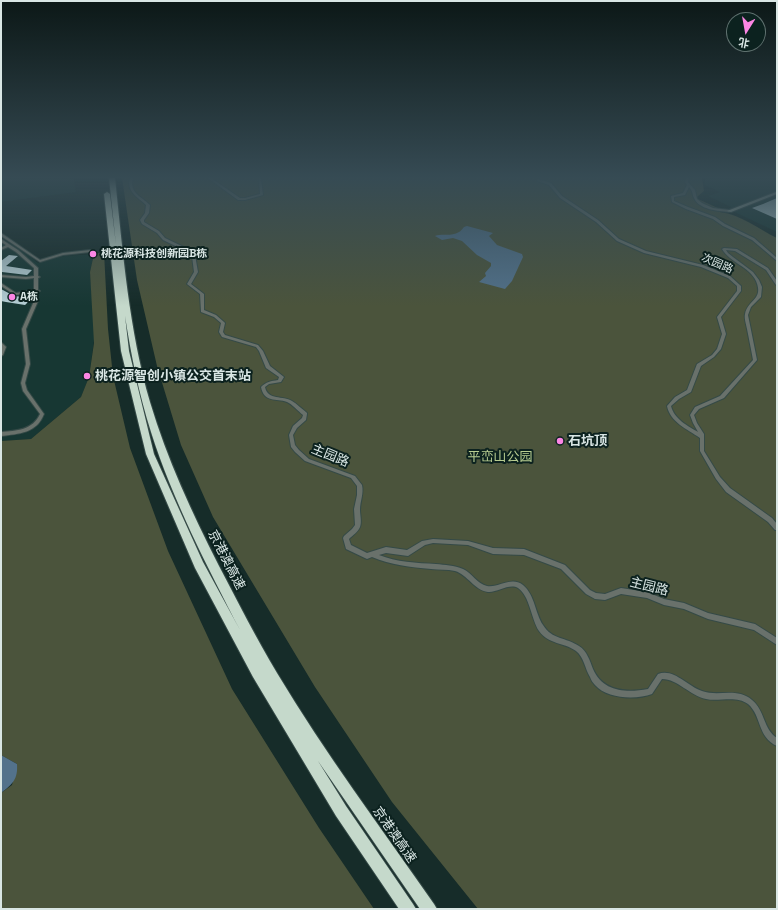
<!DOCTYPE html>
<meta charset="utf-8">
<style>
body{margin:0}
#map{position:relative;width:778px;height:910px;overflow:hidden;background:#162c29;font-family:"Space Grotesk","Noto Sans SC",sans-serif}
canvas{display:block}
.frame{position:absolute;inset:0;border:2px solid #d9e6e4;pointer-events:none}
.north{position:absolute;left:726px;top:12px;width:40px;height:40px;box-sizing:border-box;background:#0c221f;border:1px solid #5e706e;border-radius:50%;rotate:191deg;font-size:11px;font-weight:700;line-height:16px;text-align:center;color:#d9e6e4}
.north::after{content:'';display:block;margin:auto;width:14px;height:18px;background:#fc86e4;clip-path:polygon(50% 0,100% 100%,50% 72%,0 100%)}
</style>
<div id="map">
<canvas width="778" height="910"></canvas>
<div class="frame"></div>
<div class="north">北</div>
</div>
<script>
const context = document.querySelector('canvas').getContext('2d');
context.lineJoin = 'round';
function fillPath(path, color) {
  context.fillStyle = color;
  context.fill(path, 'evenodd');
}
function trace(path, color, width, dash) {
  context.strokeStyle = color;
  context.lineWidth = width;
  context.lineCap = dash ? 'butt' : 'round';
  context.setLineDash(dash || []);
  context.stroke(path);
}
function drawText(font, color, halo, rows, align = 'center') {
  context.font = font + ' "Space Grotesk","Noto Sans SC",sans-serif';
  context.lineWidth = 4;
  context.setLineDash([]);
  context.textBaseline = 'middle';
  context.strokeStyle = halo;
  context.fillStyle = color;
  for (const [text, x, y, turn = 0] of rows) {
    context.save();
    context.translate(x, y);
    context.rotate((+turn || 0) * Math.PI / 180);
    context.textAlign = isNaN(turn) ? turn : align;
    if (halo) context.strokeText(text, 0, 0);
    context.fillText(text, 0, 0);
    context.restore();
  }
}
const built = new Path2D(`
 M 1,178 L 74,178 L 76,192 L 1,202 Z
 M 705,178 L 777,178 L 777,232 L 728,209 L 731,207 L 708,196 L 720,192 L 704,185 Z
 M 1,238 L 21,249 L 38,263 L 64,256 L 94,254 L 90,272 L 95,333 L 89,377 L 81,397 L 31,439 L 1,441 Z`);
const green = new Path2D(`
 M 122,178 L 702,178 L 704,191 L 697,197 L 698,199 L 722,210 L 720,212 C 742,215 758,229 777,238 L 777,909 L 478,909 L 392,802 L 315,687 L 213,517 L 181,445 L 157,366 L 137,280 Z
 M 104,252 L 108,329 L 113,376 L 130,448 L 168,551 L 232,689 L 319,828 L 374,909 L 1,909 L 1,793 L 12,785 L 17,764 L 1,755 L 1,441 L 31,439 L 81,397 L 89,377 L 94,343 L 90,272 L 94,254 Z`);
const water = new Path2D(`
 M 467,226 L 493,233 L 489,236 L 497,245 L 522,254 L 523,257 L 512,281 L 505,289 L 479,282 L 486,276 L 485,273 L 491,266 L 491,263 L 477,255 L 462,241 L 453,238 L 442,240 L 435,236 C 442,233 451,237 459,232 C 463,230 462,227 467,226 Z
 M 1,755 L 17,764 C 18,779 13,784 1,793 Z`);
const building = new Path2D(`
 M 777,198 L 777,219 L 752,208 L 763,204 Z
 M 9,255 L 18,256 L 6,266 L 32,270 L 27,275 L 2,272 L 1,261 Z
 M 1,289 L 14,296 L 32,298 L 25,305 L 6,302 L 1,301 Z`);
const street = new Path2D(`
 M 130,178 L 133,178 C 129,193 141,196 150,205 L 149,213 L 144,220 L 144,222 L 159,231 L 165,238 L 190,250 L 195,255 L 198,272 L 191,284 L 204,294 L 204,310 L 216,315 L 224,322 L 225,323 L 223,332 L 225,335 L 258,345 L 263,351 L 270,366 L 284,377 L 281,382 L 269,384 L 265,387 C 268,401 283,395 292,401 C 297,404 302,409 307,413 L 307,414 L 306,420 L 297,428 L 293,435 L 295,445 L 299,450 L 309,459 L 355,476 L 362,485 C 364,494 360,501 360,510 C 360,515 362,522 360,527 C 358,532 353,535 349,539 L 351,545 L 367,553 L 386,547 L 407,550 L 422,541 L 433,539 L 468,541 L 493,548 L 524,549 L 565,565 L 590,590 L 596,593 L 605,594 L 621,588 L 647,592 L 664,599 L 684,603 L 708,613 L 755,624 L 777,638 L 777,645 L 754,630 L 708,619 L 684,609 L 664,605 L 647,598 L 621,594 L 605,600 L 595,599 L 586,594 L 561,569 L 524,555 L 493,554 L 468,545 L 433,543 L 425,545 L 408,556 L 386,553 L 379,555 C 396,562 417,563 436,564 C 445,565 454,565 463,569 C 472,573 477,584 487,586 C 499,588 511,576 523,585 C 535,595 535,613 543,625 C 552,640 566,637 579,646 C 587,651 590,661 593,669 C 603,692 626,693 648,689 L 658,674 C 674,668 687,686 702,691 C 718,697 737,687 752,700 C 765,710 763,729 777,738 L 777,746 C 757,737 762,716 748,704 C 736,695 719,702 706,699 C 690,696 678,679 662,679 L 652,694 C 636,700 607,699 595,685 C 593,683 591,680 590,677 C 585,669 584,657 576,651 C 564,642 549,645 539,631 C 531,619 530,596 518,588 C 509,583 497,593 488,592 C 474,590 468,575 455,571 C 447,569 439,570 431,569 C 410,567 391,565 372,557 L 367,559 L 346,549 L 343,538 L 344,536 L 352,529 L 355,525 L 354,509 L 357,495 L 357,486 L 351,478 L 305,461 L 295,452 L 291,447 L 289,435 L 293,426 L 302,418 L 303,415 C 298,411 292,404 287,402 C 276,398 264,403 261,387 C 266,382 271,381 278,380 L 279,377 L 266,368 L 259,351 L 256,347 L 222,337 L 219,332 L 221,323 L 214,317 L 201,312 L 200,294 L 187,284 L 194,272 L 192,256 L 188,252 L 163,240 L 157,233 L 142,224 L 140,220 L 145,213 L 146,205 C 138,197 126,192 130,178 Z
 M 208,178 L 211,178 L 240,198 L 245,198 L 260,194 L 259,178 L 261,178 L 263,195 L 245,200 L 238,200 Z
 M 686,178 L 689,178 L 688,182 L 695,190 L 697,199 L 702,203 L 713,208 L 729,210 L 731,211 L 729,212 C 719,211 699,210 694,198 C 692,194 693,191 689,187 L 685,195 L 674,197 L 674,201 L 688,207 L 715,217 L 725,224 L 754,238 L 777,258 L 777,261 L 752,240 L 723,226 L 713,219 L 686,209 L 672,202 L 671,196 L 683,193 L 687,185 L 685,182 Z
 M 538,179 L 551,183 L 562,196 L 598,220 L 619,239 L 646,251 L 703,265 L 730,276 L 741,286 L 741,291 L 721,317 L 726,334 L 721,349 L 714,357 L 701,366 L 691,392 L 679,399 L 671,406 C 674,419 688,426 698,432 L 693,423 L 690,415 L 695,407 L 720,396 L 753,360 C 751,349 749,339 747,329 C 746,324 744,318 745,314 C 748,299 764,300 756,281 C 749,266 730,263 722,249 L 724,248 L 737,249 L 768,268 L 777,281 L 777,285 L 776,285 L 766,270 L 735,251 L 726,250 L 728,253 L 733,257 L 753,272 L 759,280 L 762,287 L 761,297 L 751,307 L 748,315 L 757,360 L 724,398 L 699,409 L 694,415 L 697,423 L 704,434 L 704,451 L 720,477 L 730,488 L 772,518 L 777,524 L 777,530 L 775,530 L 768,522 L 726,492 L 716,479 L 700,451 L 700,438 C 687,429 670,422 667,406 L 675,397 L 687,390 L 697,364 L 712,355 L 717,349 L 722,334 L 717,317 L 737,291 L 737,286 L 728,278 L 701,267 L 644,253 L 617,241 L 596,222 L 560,198 L 549,185 L 537,181 L 537,179 Z
 M 1,233 L 40,260 L 63,253 L 90,250 L 92,251 L 90,252 L 63,255 L 40,262 L 1,236 Z
 M 1,239 L 18,250 L 38,268 L 38,276 L 40,277 L 38,278 L 38,290 L 40,291 L 38,292 L 38,301 L 26,329 L 30,364 L 25,383 L 27,390 L 44,414 C 37,433 19,434 1,436 L 1,432 C 16,431 33,430 40,414 L 23,391 L 21,383 L 26,364 L 22,329 L 34,301 L 34,293 L 15,295 L 1,286 L 1,283 L 16,293 L 34,290 L 34,278 L 26,279 L 1,277 L 1,275 L 26,277 L 34,276 L 34,268 L 16,252 L 8,247 L 1,250 L 1,248 L 6,245 L 1,242 Z
 M 1,343 L 2,343 L 6,347 L 3,355 L 1,356 L 1,349 L 2,347 L 1,346 Z`);
const secondary = new Path2D(`
 M 776,192 L 777,192 L 777,194 L 731,212 L 727,211 Z`);
const highway = new Path2D(`
 M 109,178 L 115,178 C 123,253 129,330 150,402 C 167,459 192,513 219,566 C 238,602 256,638 277,673 C 325,753 381,828 434,904 L 437,909 L 420,909 L 318,761 L 346,806 L 413,904 L 416,909 L 399,909 L 336,816 L 253,677 L 195,568 L 146,454 L 121,351 L 104,194 L 107,192 L 110,194 L 116,245 ZM 125,316 C 131,355 139,394 151,432 C 173,501 207,566 240,630 L 203,562 L 154,454 L 129,351 Z`);
const markers = [
 [93,254,4,"#fc86e4"],
 [12,297,4,"#fc86e4"],
 [87,376,4,"#fc86e4"],
 [560,441,4,"#fc86e4"]
];
const farPoinames = [
 ["桃花源科技创新园B栋",101,254],
 ["A栋",20,297]
];
const farStreetnames = [
 ["次园路",717,264,23]
];
const poiNames = [
 ["桃花源智创小镇公交首末站",95,376],
 ["石坑顶",568,441]
];
const streetNames = [
 ["主园路",330,456,22],
 ["京港澳高速",226,560,63],
 ["主园路",649,587,14],
 ["京港澳高速",394,835,55]
];
const parkNames = [
 ["平峦山公园",500,457]
];
fillPath(built, '#173733');
fillPath(green, '#4b543c');
fillPath(water, '#53728b');
fillPath(building, '#b5ced4');
trace(street, '#354a47', 2);
trace(secondary, '#354a47', 2);
trace(highway, '#354a47', 2);
fillPath(street, '#69716b');
fillPath(secondary, '#8e9b92');
fillPath(highway, '#c5d9cb');
const sky = context.createLinearGradient(0, 0, 0, 306);
sky.addColorStop(0, '#0c1817');
sky.addColorStop(0.58, '#364b54');
sky.addColorStop(1, '#364b5400');
context.fillStyle = sky;
context.fillRect(0, 0, 778, 306);
for (const [x, y, r, color] of markers) {
  const dot = new Path2D();
  dot.arc(x, y, r, 0, 2 * Math.PI);
  context.fillStyle = color;
  context.fill(dot);
  trace(dot, '#0c221f', 1.5);
}
drawText('bold 11px', '#d9e6e4', '#0c221f', farPoinames, 'left');
drawText('11px', '#d9e6e4', '#0c221f', farStreetnames);
drawText('bold 13px', '#d9e6e4', '#0c221f', poiNames, 'left');
drawText('13px', '#d9e6e4', '#0c221f', streetNames);
drawText('13px', '#b8cd91', '#0c221f', parkNames);
</script>
